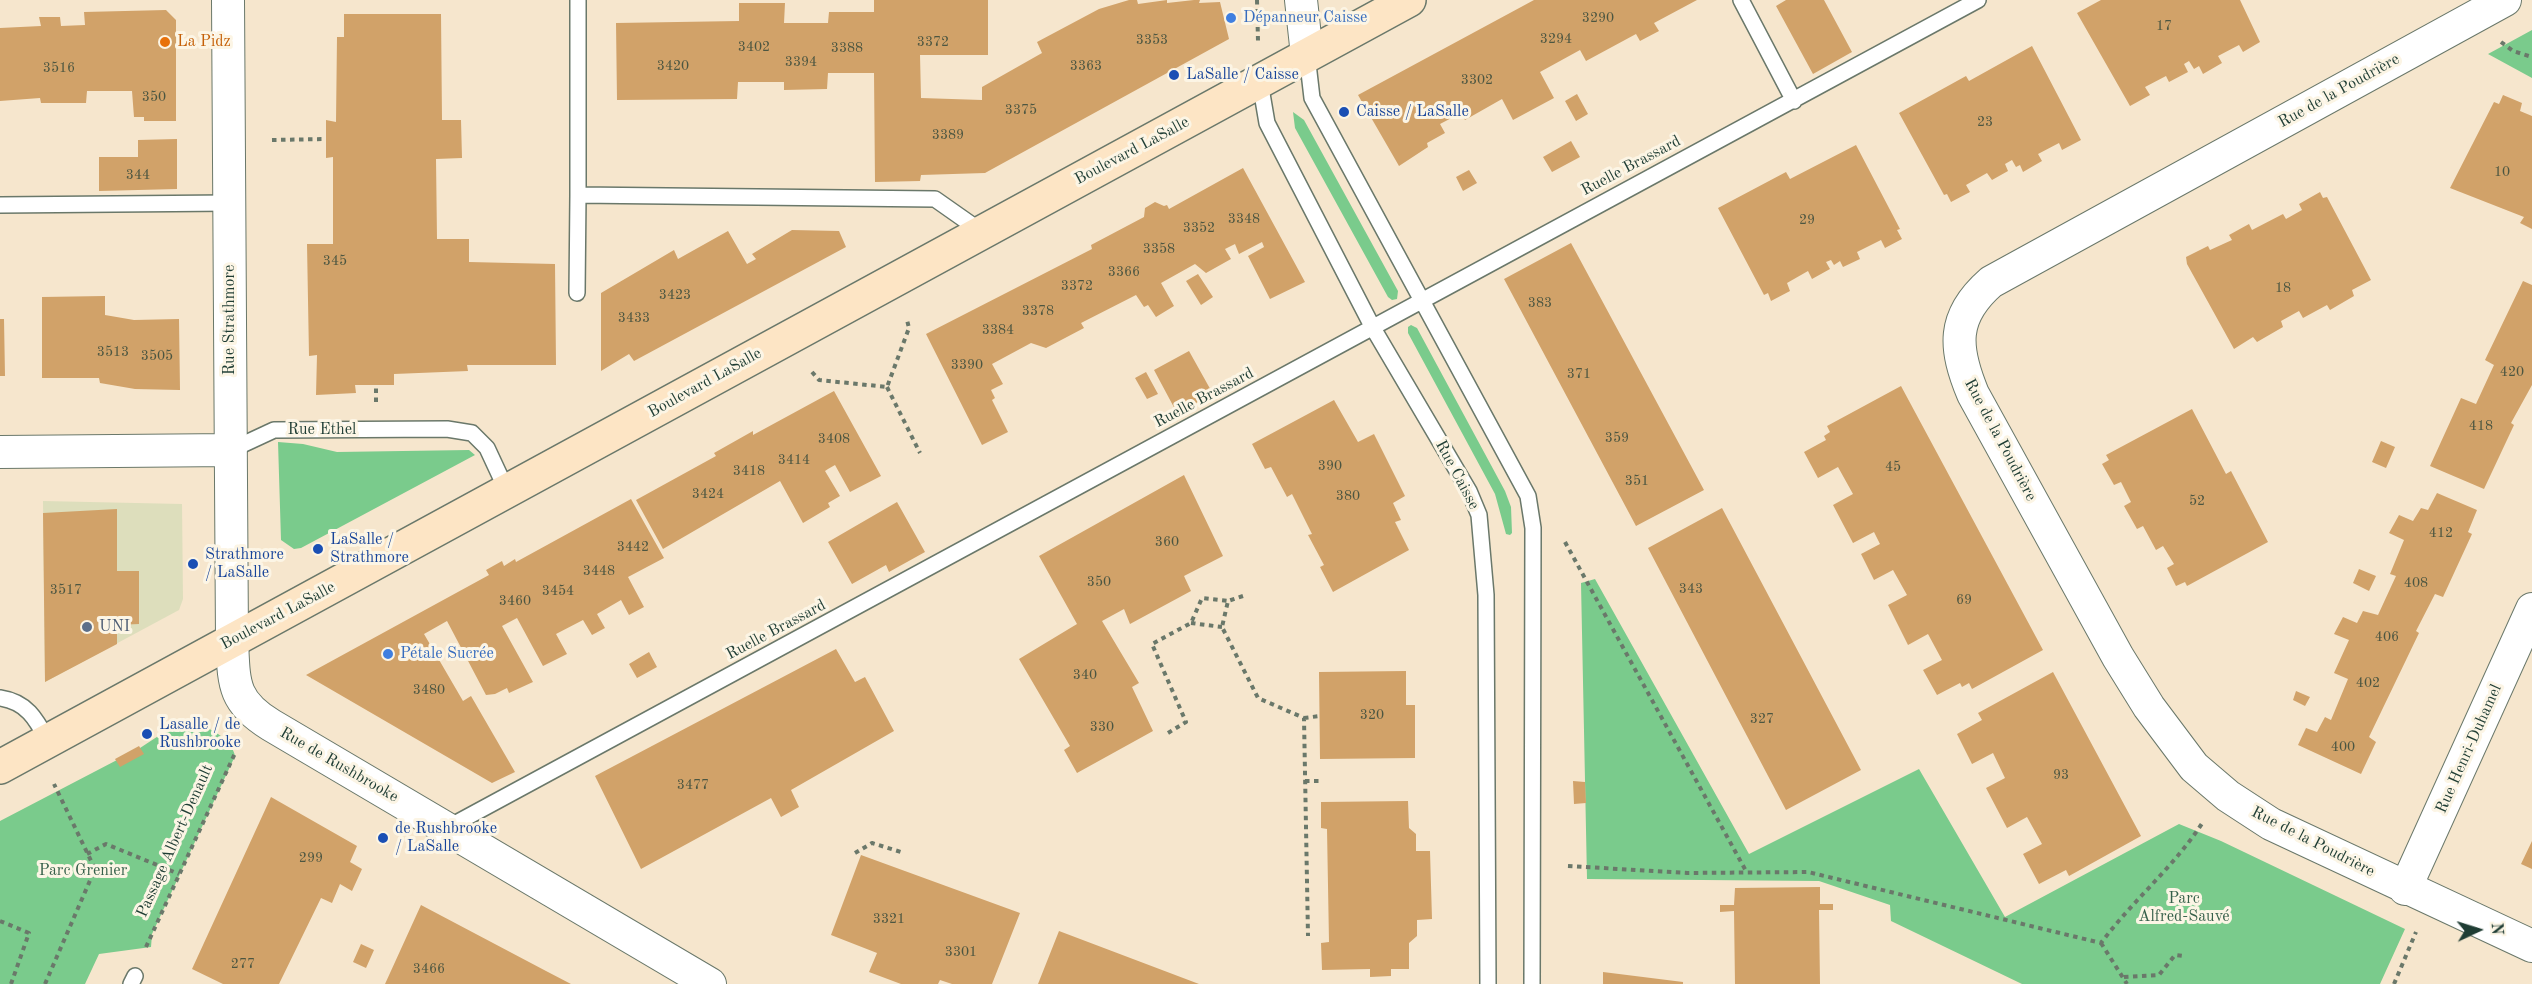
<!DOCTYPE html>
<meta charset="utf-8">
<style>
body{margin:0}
#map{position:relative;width:2532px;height:984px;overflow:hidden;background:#f6e6cd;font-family:"Old Standard TT",serif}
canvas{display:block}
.north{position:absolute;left:2448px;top:900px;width:60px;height:60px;-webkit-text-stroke:4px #fcf5e5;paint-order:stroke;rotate:86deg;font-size:16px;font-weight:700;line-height:24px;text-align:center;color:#1f3d34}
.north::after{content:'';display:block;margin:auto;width:21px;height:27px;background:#1f3d34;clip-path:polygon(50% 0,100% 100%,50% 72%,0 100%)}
</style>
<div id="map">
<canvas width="2532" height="984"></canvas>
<div class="north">N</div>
</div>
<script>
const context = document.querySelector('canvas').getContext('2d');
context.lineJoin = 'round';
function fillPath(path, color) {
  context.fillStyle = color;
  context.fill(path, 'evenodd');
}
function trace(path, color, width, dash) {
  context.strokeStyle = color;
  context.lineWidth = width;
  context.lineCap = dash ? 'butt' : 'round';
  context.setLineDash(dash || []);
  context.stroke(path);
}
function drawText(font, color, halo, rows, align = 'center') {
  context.font = font + ' "Old Standard TT",serif';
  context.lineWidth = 6;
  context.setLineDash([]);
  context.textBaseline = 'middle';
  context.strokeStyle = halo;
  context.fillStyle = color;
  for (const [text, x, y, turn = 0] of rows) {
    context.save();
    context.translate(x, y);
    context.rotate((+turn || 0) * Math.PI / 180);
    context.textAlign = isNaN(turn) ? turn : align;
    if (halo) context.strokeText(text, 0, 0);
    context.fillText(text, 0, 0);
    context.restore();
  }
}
const built = new Path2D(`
 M 43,501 L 182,504 L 183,599 L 179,610 L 45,682 Z`);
const green = new Path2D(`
 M 2532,30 L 2532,78 L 2488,54 Z
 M 1293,112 L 1304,120 L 1398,291 L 1397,299 L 1392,300 L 1388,297 L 1295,128 Z
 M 1411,325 L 1417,328 L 1505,491 L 1511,507 L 1512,533 L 1510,535 L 1506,534 L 1495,494 L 1408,333 L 1408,327 Z
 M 278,442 L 303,444 L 337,452 L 469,450 L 475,455 L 301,548 L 294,549 L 281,540 Z
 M 1595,579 L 1749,854 L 1919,769 L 2005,917 L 2179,824 L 2221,841 L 2405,929 L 2380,984 L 2022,984 L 1891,921 L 1890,905 L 1819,881 L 1587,879 L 1581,583 Z
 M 190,723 C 206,725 232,738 235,756 L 152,934 L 151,947 L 99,954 L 85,984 L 0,984 L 0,821 L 140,748 L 172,727 Z`);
const building = new Path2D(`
 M 874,0 L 988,0 L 988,55 L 920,55 L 921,98 L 982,100 L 982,87 L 1042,53 L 1037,42 L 1099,9 L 1129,0 L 1137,0 L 1138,4 L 1167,0 L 1167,3 L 1194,0 L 1200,0 L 1199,3 L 1220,2 L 1229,39 L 985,173 L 921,175 L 920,181 L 875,182 L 874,73 L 828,73 L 827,89 L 784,90 L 784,82 L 738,82 L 737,99 L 617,100 L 616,23 L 739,21 L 739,3 L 785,3 L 784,23 L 828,23 L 829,12 L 874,12 Z
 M 1534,0 L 1697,0 L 1654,23 L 1659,31 L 1640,41 L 1636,34 L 1586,61 L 1580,50 L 1540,72 L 1554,98 L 1513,120 L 1502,99 L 1465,120 L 1461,113 L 1440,124 L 1445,133 L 1427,143 L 1428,147 L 1399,166 L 1358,95 Z
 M 1786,0 L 1824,0 L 1852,52 L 1813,74 L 1776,6 Z
 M 2101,0 L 2240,0 L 2260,42 L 2243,52 L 2239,45 L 2218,56 L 2222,63 L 2203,74 L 2199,66 L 2194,69 L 2189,61 L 2184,64 L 2188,72 L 2169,82 L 2166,76 L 2145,87 L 2150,95 L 2130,106 L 2077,13 Z
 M 166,10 L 176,20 L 176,121 L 144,121 L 144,117 L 134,117 L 132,91 L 87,91 L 86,103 L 41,103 L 40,98 L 0,101 L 0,28 L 41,26 L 39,17 L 60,17 L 61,26 L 85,25 L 84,12 Z
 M 344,14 L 441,14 L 442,120 L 461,120 L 462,158 L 436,159 L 437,239 L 469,239 L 469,262 L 555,264 L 556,365 L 467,365 L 468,371 L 394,374 L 394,385 L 355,385 L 356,393 L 316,395 L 317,355 L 309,356 L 307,244 L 333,244 L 333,157 L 326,158 L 326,120 L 336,122 L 337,37 L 344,37 Z
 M 2032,46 L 2081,140 L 2062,150 L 2059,143 L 2038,154 L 2042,161 L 2023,172 L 2020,165 L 2016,167 L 2012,160 L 2005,164 L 2008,171 L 1992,180 L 1987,173 L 1966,185 L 1970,192 L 1951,202 L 1947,194 L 1944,195 L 1899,113 L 1966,76 L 1969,81 Z
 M 1577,94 L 1588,114 L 1576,121 L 1565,101 Z
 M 2503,95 L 2522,103 L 2520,111 L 2532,116 L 2532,229 L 2520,223 L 2524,217 L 2450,188 L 2494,102 L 2499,104 Z
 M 177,139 L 177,189 L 99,191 L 99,157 L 138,157 L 138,140 Z
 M 1571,141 L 1580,157 L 1552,172 L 1543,157 Z
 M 1856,145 L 1900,229 L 1897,230 L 1902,239 L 1885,248 L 1881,240 L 1857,252 L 1860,259 L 1843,267 L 1840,261 L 1834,265 L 1831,260 L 1826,262 L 1830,269 L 1812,279 L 1808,271 L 1787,283 L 1790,291 L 1771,301 L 1768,293 L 1764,295 L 1718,208 L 1786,172 L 1790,179 Z
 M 1243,168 L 1305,282 L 1270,299 L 1248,256 L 1264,247 L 1262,242 L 1239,254 L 1235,244 L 1225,249 L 1231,259 L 1206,273 L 1195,264 L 1161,283 L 1174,306 L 1156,317 L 1148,305 L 1144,307 L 1136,295 L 1081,323 L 1084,328 L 1046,348 L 1031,343 L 992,364 L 1003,384 L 991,390 L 995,398 L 992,400 L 1008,432 L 982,445 L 926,334 L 1092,249 L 1091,245 L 1144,217 L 1145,208 L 1155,202 L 1164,206 L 1167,205 L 1169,209 Z
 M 1469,170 L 1477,183 L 1463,191 L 1456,177 Z
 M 2320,192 L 2323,198 L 2327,197 L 2371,280 L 2352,290 L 2354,296 L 2330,310 L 2327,305 L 2303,318 L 2299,311 L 2281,321 L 2283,327 L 2257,342 L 2253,337 L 2234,349 L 2187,264 L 2186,257 L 2208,246 L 2210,250 L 2232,240 L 2229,235 L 2249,224 L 2252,230 L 2283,214 L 2286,219 L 2302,210 L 2299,204 Z
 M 792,230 L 839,231 L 846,247 L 634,361 L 629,354 L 601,371 L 601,293 L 674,250 L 678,259 L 728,231 L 747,264 L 756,259 L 752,254 Z
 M 1571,243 L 1704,490 L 1636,526 L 1504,279 Z
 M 1198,274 L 1213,297 L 1201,305 L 1186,281 Z
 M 2523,281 L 2532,285 L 2532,385 L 2511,423 L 2514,425 L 2484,489 L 2430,466 L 2461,398 L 2476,404 L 2494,365 L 2485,360 Z
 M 105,296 L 105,315 L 134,320 L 179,319 L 180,390 L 135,389 L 100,383 L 99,378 L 42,378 L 42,297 Z
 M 0,319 L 4,319 L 5,376 L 0,376 Z
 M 1189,351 L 1213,394 L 1177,413 L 1154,370 Z
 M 1146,372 L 1158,394 L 1147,399 L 1135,378 Z
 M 1901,386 L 2043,650 L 1972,689 L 1969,683 L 1962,687 L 1960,683 L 1937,695 L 1923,670 L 1942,660 L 1928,634 L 1908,645 L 1888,605 L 1907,595 L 1893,570 L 1874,580 L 1861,554 L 1880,544 L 1874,532 L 1853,543 L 1833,505 L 1853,494 L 1838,467 L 1818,478 L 1804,452 L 1826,440 L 1824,436 L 1830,432 L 1827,426 Z
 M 834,391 L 881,476 L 850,492 L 835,465 L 828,469 L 825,471 L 840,496 L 828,503 L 830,507 L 803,523 L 780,481 L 663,549 L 636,500 L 716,456 L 714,453 L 753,431 L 753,435 Z
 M 1334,400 L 1358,442 L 1374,434 L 1405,496 L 1393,503 L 1401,520 L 1395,522 L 1409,550 L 1333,592 L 1320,567 L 1324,565 L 1308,535 L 1312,534 L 1292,494 L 1287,497 L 1271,467 L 1265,469 L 1252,444 Z
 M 2192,409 L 2226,474 L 2231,471 L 2268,542 L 2187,586 L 2185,582 L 2176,586 L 2167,568 L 2174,564 L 2163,546 L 2156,550 L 2143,526 L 2137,529 L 2124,506 L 2131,502 L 2121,482 L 2114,485 L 2102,464 L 2109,460 L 2106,455 Z
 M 2381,441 L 2395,447 L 2386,468 L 2372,462 Z
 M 1184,475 L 1223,556 L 1184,576 L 1191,591 L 1130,624 L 1124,609 L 1102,621 L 1139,683 L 1132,687 L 1153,731 L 1077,773 L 1064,750 L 1070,746 L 1019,659 L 1077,624 L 1039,556 Z
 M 2437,493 L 2477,510 L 2468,532 L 2472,534 L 2443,597 L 2435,594 L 2416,631 L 2419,633 L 2369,737 L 2376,742 L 2361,774 L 2298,745 L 2306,728 L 2317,732 L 2325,717 L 2331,720 L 2348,679 L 2334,673 L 2349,640 L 2334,634 L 2343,617 L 2357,623 L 2363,611 L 2378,615 L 2396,576 L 2390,574 L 2404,540 L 2389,533 L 2399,515 L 2413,521 L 2421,508 L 2428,510 Z
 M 631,499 L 664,558 L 628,577 L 644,607 L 629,615 L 621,600 L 597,614 L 605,628 L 592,635 L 583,620 L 556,634 L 567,654 L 543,666 L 517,618 L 502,626 L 533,682 L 509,693 L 507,688 L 495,694 L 486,695 L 447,621 L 424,634 L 463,701 L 471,696 L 515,772 L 492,783 L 306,675 L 489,575 L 486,570 L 502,561 L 504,566 L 515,559 L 516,562 Z
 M 897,502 L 925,552 L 889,572 L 886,565 L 852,584 L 828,542 Z
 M 1722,508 L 1861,770 L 1786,810 L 1648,548 Z
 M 117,509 L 117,571 L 139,571 L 139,624 L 117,625 L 117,644 L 45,682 L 43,513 Z
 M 2359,569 L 2376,576 L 2369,591 L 2353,583 Z
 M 836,649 L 855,682 L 865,677 L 894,731 L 791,790 L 799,807 L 781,817 L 771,798 L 641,869 L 595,776 Z
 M 649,652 L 657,667 L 637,678 L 629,664 Z
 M 1406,671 L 1406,705 L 1415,705 L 1415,758 L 1320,759 L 1319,672 Z
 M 2053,672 L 2141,836 L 2069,876 L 2066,870 L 2039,884 L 2023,854 L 2042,844 L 2027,817 L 2007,828 L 1986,788 L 2005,778 L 1993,753 L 1972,764 L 1957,734 L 1982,720 L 1978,713 Z
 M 2296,691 L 2310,697 L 2305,706 L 2293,700 Z
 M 139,746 L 144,754 L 120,767 L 115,759 Z
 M 1573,781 L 1585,782 L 1586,803 L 1574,804 Z
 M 271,797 L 357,846 L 350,862 L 362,869 L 352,891 L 340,884 L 332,903 L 321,898 L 279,984 L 223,984 L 192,969 Z
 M 1408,801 L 1409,828 L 1416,834 L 1416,851 L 1430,851 L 1432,919 L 1417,920 L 1417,936 L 1409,943 L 1409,969 L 1391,969 L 1391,976 L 1370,977 L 1370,969 L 1322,970 L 1321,943 L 1329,942 L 1327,829 L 1321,828 L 1321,802 Z
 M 2532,841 L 2532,869 L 2521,864 Z
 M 861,855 L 1020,913 L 992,984 L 952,984 L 940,980 L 938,984 L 901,984 L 869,972 L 877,953 L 831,935 Z
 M 1820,887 L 1820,904 L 1833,904 L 1833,910 L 1819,910 L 1820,984 L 1735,984 L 1734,911 L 1720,912 L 1720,905 L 1734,905 L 1735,888 Z
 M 421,905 L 546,971 L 571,984 L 385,984 Z
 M 1059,931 L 1199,984 L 1038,984 Z
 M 361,944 L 374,950 L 366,968 L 353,962 Z
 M 1603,972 L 1683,982 L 1683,984 L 1603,984 Z`);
const path = new Path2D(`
 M 1257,0 L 1258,41
 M 2501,42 L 2513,51 L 2532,57
 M 272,140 L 325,139
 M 812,372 L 819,380 L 887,387 L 909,328 L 907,320
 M 887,387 L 920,453
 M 376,402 L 376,384
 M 1565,542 L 1746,871
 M 1243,596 L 1228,601 L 1222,627 L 1258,698 L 1304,718 L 1308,936
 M 1191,623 L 1222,627
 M 1304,718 L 1320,716
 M 1168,733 L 1186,722 L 1152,644 L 1191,623 L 1202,598 L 1228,601
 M 1305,781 L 1320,781
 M 855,853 L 872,843 L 901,852
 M 87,854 L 106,844 L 179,874
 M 1568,866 L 1687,873 L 1808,872 L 2101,943 C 2133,900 2174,867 2203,822
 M 0,921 L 29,933 L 11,984
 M 2101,943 L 2127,984
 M 146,947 L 236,751
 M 2124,977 L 2159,975 L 2175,955 L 2183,956
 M 45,984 L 95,869 L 54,784
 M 2394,984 L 2416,932`);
const lane = new Path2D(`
 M 578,0 L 578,195 L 935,199 L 982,232
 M 1741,0 L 1794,101
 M 1307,55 L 1312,98 L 1528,496 L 1533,528 L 1532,984
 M 1260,82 L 1267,123 L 1373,328 L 1469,491 L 1479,515 L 1486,595 L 1488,984
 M 0,205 L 230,203
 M 577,293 L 578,195
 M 231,450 L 274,430 L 447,429 L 472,433 L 487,448 L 507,491
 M 0,698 C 27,702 36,719 48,741
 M 447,828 L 1978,0
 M 131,984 L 135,976`);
const street = new Path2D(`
 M 228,0 L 232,640 C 234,683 232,701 271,725 L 710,984
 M 1301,0 L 1307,55
 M 2505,0 L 1991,282 C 1951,317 1954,348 1973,394 L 2118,657 L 2149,707 L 2194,767 L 2228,796 L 2271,824 L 2532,946
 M 0,452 L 231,450
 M 2405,889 L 2532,609`);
const secondary = new Path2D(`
 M 0,767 L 1409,0`);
const markers = [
 [1231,18,6,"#3f7fe0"],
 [165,42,6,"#e8710a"],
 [1174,75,6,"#1a4fb4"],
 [1344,112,6,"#1a4fb4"],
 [318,549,6,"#1a4fb4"],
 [193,564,6,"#1a4fb4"],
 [87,627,6,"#5c6f8a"],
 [388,654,6,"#3f7fe0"],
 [147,734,6,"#1a4fb4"],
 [383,838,6,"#1a4fb4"]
];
const numberNames = [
 ["3290",1598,18],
 ["17",2164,26],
 ["3294",1556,39],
 ["3353",1152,40],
 ["3372",933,42],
 ["3402",754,47],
 ["3388",847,48],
 ["3394",801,62],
 ["3420",673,66],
 ["3363",1086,66],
 ["3516",59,68],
 ["3302",1477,80],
 ["350",154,97],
 ["3375",1021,110],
 ["23",1985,122],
 ["3389",948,135],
 ["10",2502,172],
 ["344",138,175],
 ["3348",1244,219],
 ["29",1807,220],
 ["3352",1199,228],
 ["3358",1159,249],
 ["345",335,261],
 ["3366",1124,272],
 ["3372",1077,286],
 ["18",2283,288],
 ["3423",675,295],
 ["383",1540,303],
 ["3378",1038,311],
 ["3433",634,318],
 ["3384",998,330],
 ["3513",113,352],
 ["3505",157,356],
 ["3390",967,365],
 ["420",2512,372],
 ["371",1579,374],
 ["418",2481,426],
 ["359",1617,438],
 ["3408",834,439],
 ["3414",794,460],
 ["390",1330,466],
 ["45",1893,467],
 ["3418",749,471],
 ["351",1637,481],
 ["3424",708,494],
 ["380",1348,496],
 ["52",2197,501],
 ["412",2441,533],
 ["360",1167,542],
 ["3442",633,547],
 ["3448",599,571],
 ["350",1099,582],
 ["408",2416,583],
 ["343",1691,589],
 ["3517",66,590],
 ["3454",558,591],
 ["69",1964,600],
 ["3460",515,601],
 ["406",2387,637],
 ["340",1085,675],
 ["402",2368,683],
 ["3480",429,690],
 ["320",1372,715],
 ["327",1762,719],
 ["330",1102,727],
 ["400",2343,747],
 ["93",2061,775],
 ["3477",693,785],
 ["299",311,858],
 ["3321",889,919],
 ["3301",961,952],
 ["277",243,964],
 ["3466",429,969]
];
const shopNames = [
 ["Dépanneur Caisse",1243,18],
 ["Pétale Sucrée",400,654]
];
const foodNames = [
 ["La Pidz",177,42]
];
const transitNames = [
 ["LaSalle / Caisse",1186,75],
 ["Caisse / LaSalle",1356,112],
 ["LaSalle /",330,540],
 ["Strathmore",330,558],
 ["Strathmore",205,555],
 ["/ LaSalle",205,573],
 ["Lasalle / de",159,725],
 ["Rushbrooke",159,743],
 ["de Rushbrooke",395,829],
 ["/ LaSalle",395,847]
];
const streetNames = [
 ["Rue de la Poudrière",2339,91,-29],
 ["Boulevard LaSalle",1132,151,-28],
 ["Ruelle Brassard",1631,166,-28],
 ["Rue Strathmore",230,320,-90],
 ["Boulevard LaSalle",705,383,-29],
 ["Ruelle Brassard",1204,398,-28],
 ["Rue Ethel",322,430],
 ["Rue de la Poudrière",2000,440,62],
 ["Rue Caisse",1457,475,62],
 ["Boulevard LaSalle",278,616,-28],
 ["Ruelle Brassard",776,630,-28],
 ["Rue Henri-Duhamel",2469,749,-66],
 ["Rue de Rushbrooke",339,765,30],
 ["Passage Albert-Denault",175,841,-66],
 ["Rue de la Poudrière",2313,842,27]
];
const serviceNames = [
 ["UNI",99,627]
];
const parkNames = [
 ["Parc Grenier",83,871],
 ["Parc",2184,899],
 ["Alfred-Sauvé",2184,917]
];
fillPath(built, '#dddebc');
fillPath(green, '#7acb8c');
fillPath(building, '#d1a269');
trace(lane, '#6a786a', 18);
trace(street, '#6a786a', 34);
trace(secondary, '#6a786a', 36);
trace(path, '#6a786a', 4, [4.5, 4.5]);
trace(lane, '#fff', 15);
trace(street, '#fff', 32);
trace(secondary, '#fde5c5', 33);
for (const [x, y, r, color] of markers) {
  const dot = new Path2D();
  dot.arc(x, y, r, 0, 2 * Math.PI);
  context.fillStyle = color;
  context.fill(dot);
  trace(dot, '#fcf5e5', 2);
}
drawText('14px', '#4c5641', null, numberNames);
drawText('16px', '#366cbe', '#fcf5e5', shopNames, 'left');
drawText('16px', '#c56008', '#fcf5e5', foodNames, 'left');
drawText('16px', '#164399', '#fcf5e5', transitNames, 'left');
drawText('16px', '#1f3d34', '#fcf5e5', streetNames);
drawText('16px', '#4e5e75', '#fcf5e5', serviceNames, 'left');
drawText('16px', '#36604a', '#fcf5e5', parkNames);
</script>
